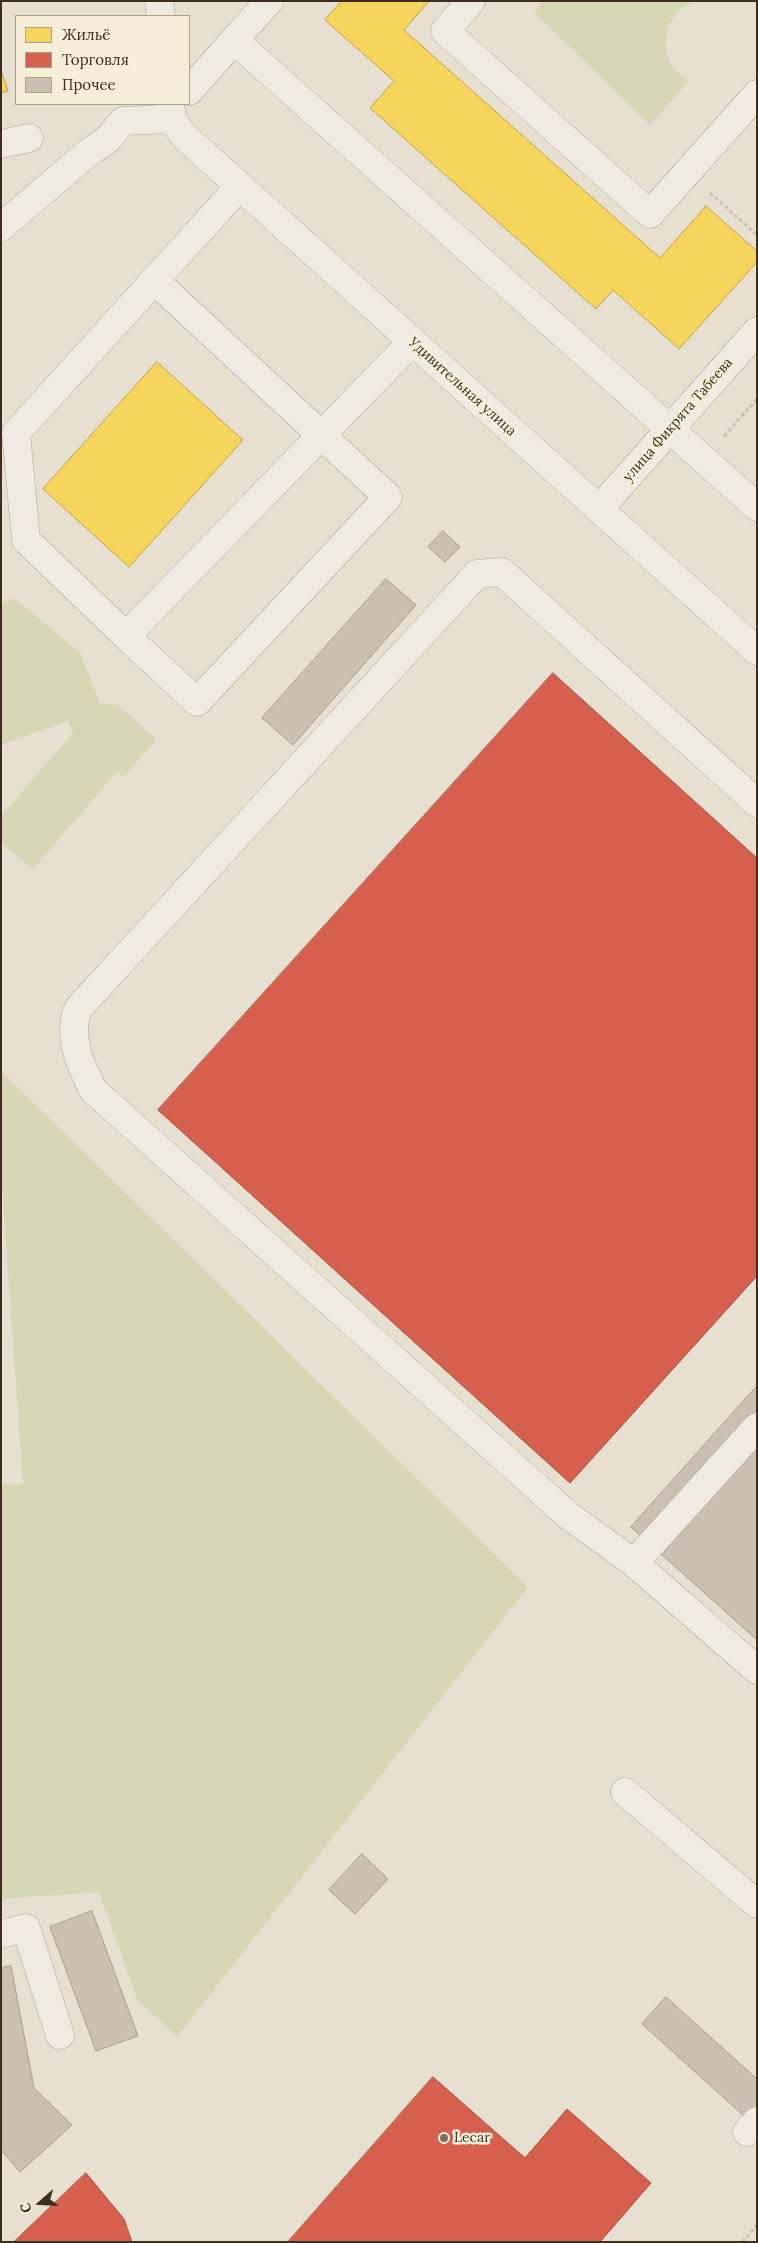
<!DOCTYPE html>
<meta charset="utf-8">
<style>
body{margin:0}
#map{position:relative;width:758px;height:2243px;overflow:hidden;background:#e7e0d1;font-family:Lora,serif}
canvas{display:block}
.frame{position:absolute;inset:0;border:2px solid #3d2e20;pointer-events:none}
.legend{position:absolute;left:15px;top:15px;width:175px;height:90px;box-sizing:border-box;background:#f7eed8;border:1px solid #ada18e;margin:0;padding:6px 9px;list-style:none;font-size:15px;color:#3d2e20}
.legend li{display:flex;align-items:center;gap:10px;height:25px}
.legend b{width:25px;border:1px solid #ada18e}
.north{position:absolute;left:15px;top:2178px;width:50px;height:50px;-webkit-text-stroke:4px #f7eed8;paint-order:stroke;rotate:251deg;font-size:14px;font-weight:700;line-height:20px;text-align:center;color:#3d2e20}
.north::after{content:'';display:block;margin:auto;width:18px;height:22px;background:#3d2e20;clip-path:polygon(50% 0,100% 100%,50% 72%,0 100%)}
</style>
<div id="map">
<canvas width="758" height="2243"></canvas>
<div class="frame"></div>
<ul class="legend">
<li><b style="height:14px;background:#f6d55c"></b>Жильё</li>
<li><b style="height:14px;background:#d6604d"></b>Торговля</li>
<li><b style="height:14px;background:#cbbfb2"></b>Прочее</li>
</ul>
<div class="north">С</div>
</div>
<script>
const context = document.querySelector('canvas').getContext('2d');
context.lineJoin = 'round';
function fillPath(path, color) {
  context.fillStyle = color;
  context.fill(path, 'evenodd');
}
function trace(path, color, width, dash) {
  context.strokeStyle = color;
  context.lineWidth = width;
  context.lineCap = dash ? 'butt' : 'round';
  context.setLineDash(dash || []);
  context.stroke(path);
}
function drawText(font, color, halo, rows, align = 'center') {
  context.font = font + ' Lora,serif';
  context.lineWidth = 5;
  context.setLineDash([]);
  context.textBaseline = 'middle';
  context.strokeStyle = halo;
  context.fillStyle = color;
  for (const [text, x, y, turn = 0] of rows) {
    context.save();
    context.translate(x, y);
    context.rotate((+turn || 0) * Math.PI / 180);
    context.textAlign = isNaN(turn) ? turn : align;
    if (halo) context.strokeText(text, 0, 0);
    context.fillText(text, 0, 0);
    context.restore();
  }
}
const green = new Path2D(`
 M 544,1 L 697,1 C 667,8 656,48 676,71 C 680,75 685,78 689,81 L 650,125 L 534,12 Z
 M 14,598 L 80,652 L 100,704 L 117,705 L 157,739 L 123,777 L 117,772 L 33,869 L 1,842 L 1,816 L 73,733 L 68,721 L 1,745 L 1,604 Z
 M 1,1071 L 528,1587 L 177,2037 L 137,1999 L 99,1892 L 1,1899 L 1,1485 L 23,1484 L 1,1173 Z`);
const homes = new Path2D(`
 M 342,1 L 429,1 L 404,30 L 660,258 L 706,206 L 757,251 L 757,262 L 679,349 L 613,290 L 596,309 L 370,108 L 394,81 L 325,20 Z
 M 1,70 L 8,91 L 1,93 Z
 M 157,362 L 243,440 L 129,567 L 43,489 Z`);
const shops = new Path2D(`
 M 553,673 L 757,858 L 757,1276 L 570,1483 L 158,1110 Z
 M 433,2077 L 525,2158 L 567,2109 L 651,2183 L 600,2242 L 288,2242 Z
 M 86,2173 L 124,2219 L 132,2242 L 14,2242 Z`);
const building = new Path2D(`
 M 443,531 L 460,547 L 445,562 L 428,547 Z
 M 386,579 L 416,605 L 293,745 L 262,718 Z
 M 757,1386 L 757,1640 L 631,1527 Z
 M 362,1854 L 388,1879 L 355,1914 L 329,1890 Z
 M 92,1911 L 138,2036 L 96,2051 L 50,1927 Z
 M 11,1966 L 34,2088 L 72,2125 L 20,2172 L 1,2150 L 1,1968 Z
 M 666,1997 L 757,2079 L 757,2122 L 754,2125 L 642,2024 Z`);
const path = new Path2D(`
 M 710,193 L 757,235
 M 724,436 L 757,399
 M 742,2242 L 757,2225`);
const minor = new Path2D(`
 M 159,1 L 161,16
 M 471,1 L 445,31 L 650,214 L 757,94
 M 234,40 L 757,507
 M 189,91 L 269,1
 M 170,104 L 172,119 L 184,136 L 757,651
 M 1,144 L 29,138
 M 239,187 L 16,433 L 26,540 L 126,636 L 412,342
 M 1,227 L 88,153 L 108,139 L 123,121 L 172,119
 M 599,509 L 757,331
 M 126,636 L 197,702 L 388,497 L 154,280
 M 757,803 L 502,572 L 477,574 L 97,988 C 91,995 80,1004 77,1012 C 68,1039 81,1066 93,1090 L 569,1516 L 634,1563 L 757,1670
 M 634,1563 L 757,1427
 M 625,1792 L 757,1904
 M 1,1934 L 26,1928 L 60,2035
 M 747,2132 L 757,2121`);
const markers = [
 [444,2138,5,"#786c5e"]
];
const streetNames = [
 ["Удивительная улица",462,387,42],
 ["улица Фикрята Табеева",678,420,-49]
];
const poiNames = [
 ["Lecar",454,2138]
];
fillPath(green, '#d6d7b3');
fillPath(homes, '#f6d55c');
trace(homes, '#bea34a', 1);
fillPath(shops, '#d6604d');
trace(shops, '#a85140', 1);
fillPath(building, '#cbbfb2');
trace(building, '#a89c90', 1);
trace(minor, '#ada599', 29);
trace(path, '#c8c2b9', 3, [4, 2.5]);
trace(minor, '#efebe3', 28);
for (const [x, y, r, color] of markers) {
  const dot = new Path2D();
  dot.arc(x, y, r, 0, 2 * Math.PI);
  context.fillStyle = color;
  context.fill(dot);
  trace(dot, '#f7eed8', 2);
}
drawText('14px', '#3d2e20', '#f7eed8', streetNames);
drawText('14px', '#3d2e20', '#f7eed8', poiNames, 'left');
</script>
